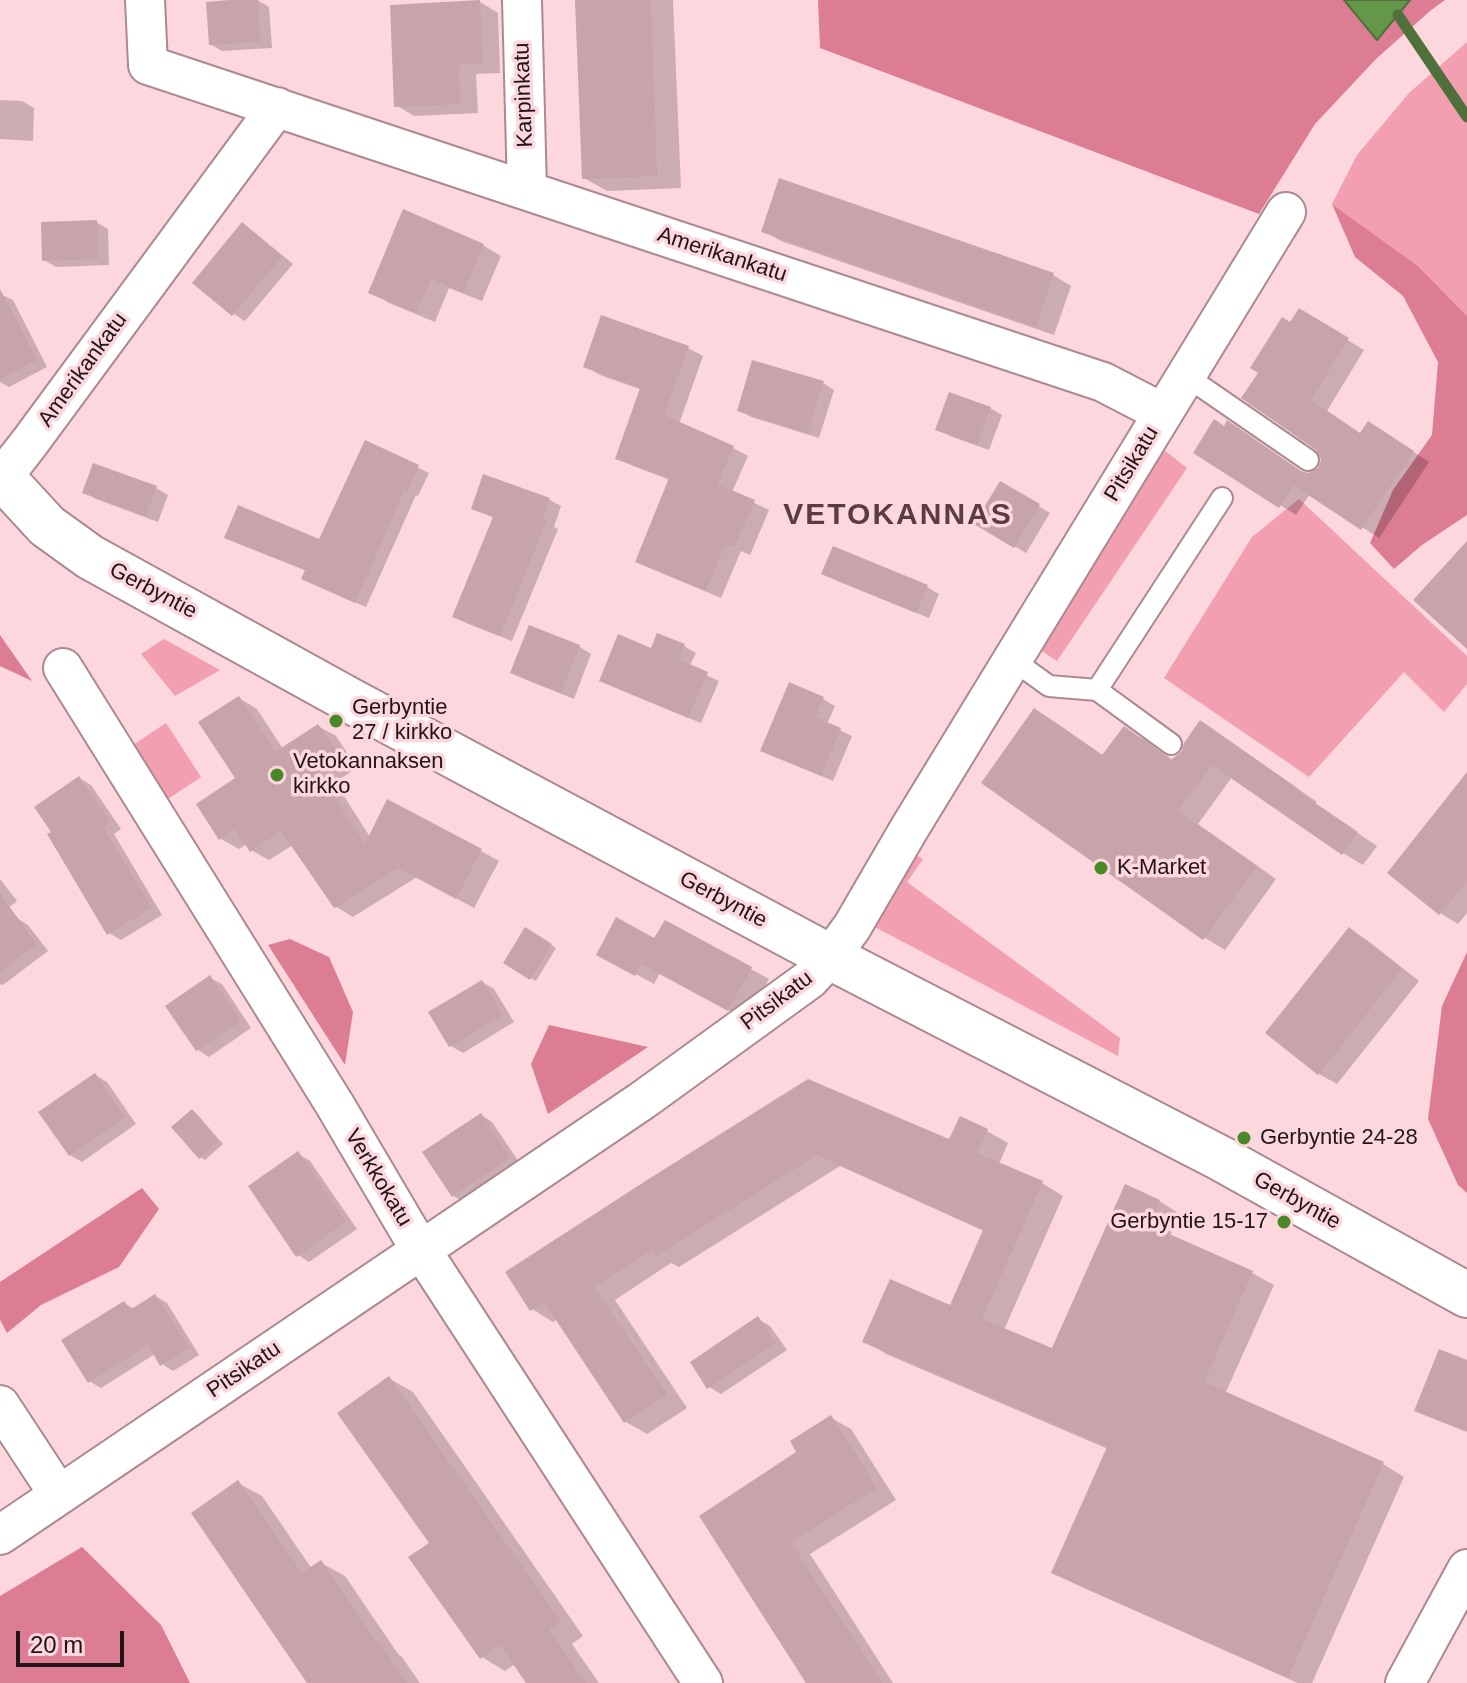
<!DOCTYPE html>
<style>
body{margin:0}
#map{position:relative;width:1467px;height:1683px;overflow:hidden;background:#fdd7de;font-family:Arial,sans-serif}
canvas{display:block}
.scale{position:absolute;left:16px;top:1631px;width:108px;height:36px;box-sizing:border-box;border:4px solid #221518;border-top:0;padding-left:10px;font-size:24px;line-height:28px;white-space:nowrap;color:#221518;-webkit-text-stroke:6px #fdd7de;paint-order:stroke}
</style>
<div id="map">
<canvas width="1467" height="1683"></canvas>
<div class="scale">20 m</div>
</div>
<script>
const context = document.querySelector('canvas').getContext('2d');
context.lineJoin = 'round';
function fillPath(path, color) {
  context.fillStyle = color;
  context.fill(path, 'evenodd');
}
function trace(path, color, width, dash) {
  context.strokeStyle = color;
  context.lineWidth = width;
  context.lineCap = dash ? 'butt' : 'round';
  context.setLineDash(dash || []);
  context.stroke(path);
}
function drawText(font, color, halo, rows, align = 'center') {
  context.font = font + ' Arial,sans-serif';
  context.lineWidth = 7;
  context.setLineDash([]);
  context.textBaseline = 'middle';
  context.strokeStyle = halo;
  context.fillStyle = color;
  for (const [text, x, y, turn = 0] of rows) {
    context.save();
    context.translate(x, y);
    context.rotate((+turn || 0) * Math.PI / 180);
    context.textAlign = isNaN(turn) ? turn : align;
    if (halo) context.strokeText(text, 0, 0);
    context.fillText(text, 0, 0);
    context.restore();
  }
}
const green = new Path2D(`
 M 1467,42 L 1467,316 L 1418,266 L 1332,204 L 1357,155 L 1409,93 Z
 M 1164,450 L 1187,468 L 1057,661 L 1037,648 Z
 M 1299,499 L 1467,656 L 1467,684 L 1444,712 L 1404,672 L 1309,777 L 1164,678 L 1252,537 Z
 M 164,639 L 220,670 L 175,696 L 141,654 Z
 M 166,723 L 201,777 L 159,805 L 124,751 Z
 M 910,851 L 923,859 L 907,882 L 1120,1038 L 1118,1056 L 875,927 L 877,907 Z`);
const forest = new Path2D(`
 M 818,0 L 1344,0 L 1377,40 L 1410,0 L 1445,0 L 1430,11 L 1376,59 L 1315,124 L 1259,214 L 820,48 Z
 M 1332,204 L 1418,266 L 1467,316 L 1467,515 L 1422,545 L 1394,569 L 1370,543 L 1393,490 L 1432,435 L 1438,362 L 1403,296 L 1355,257 Z
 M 0,635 L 32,681 L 0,666 Z
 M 290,939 L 329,957 L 353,1012 L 345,1065 L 268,945 Z
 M 1467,952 L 1467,1193 L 1458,1185 L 1428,1119 L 1442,1006 Z
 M 549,1025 L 648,1047 L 548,1114 L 531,1064 Z
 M 142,1188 L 159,1209 L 119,1267 L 41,1305 L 7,1333 L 0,1320 L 0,1282 Z
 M 82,1547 L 161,1625 L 190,1683 L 0,1683 L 0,1596 Z`);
const water = new Path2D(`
 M 1344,0 L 1410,0 L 1377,40 Z`);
const shadow = new Path2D(`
 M 257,0 L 269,7 L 272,48 L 222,51 L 210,44 Z
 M 577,0 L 673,0 L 681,188 L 607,191 L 584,178 Z
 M 480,2 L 498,13 L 500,73 L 476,74 L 478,113 L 414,116 L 396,105 Z
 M 0,100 L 22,101 L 34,108 L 33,141 L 0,139 Z
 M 404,212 L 484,246 L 501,256 L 482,301 L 449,288 L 435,322 L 389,303 L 371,292 Z
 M 96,222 L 108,229 L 109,265 L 56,267 L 44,260 Z
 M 242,225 L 254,232 L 293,264 L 245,321 L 234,314 L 195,282 Z
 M 763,231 L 1053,275 L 1071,286 L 1054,335 L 781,241 Z
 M 0,294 L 13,300 L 47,367 L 9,387 L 0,382 Z
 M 1299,311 L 1364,350 L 1327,411 L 1362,435 L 1385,433 L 1429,462 L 1379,538 L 1310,494 L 1296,515 L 1195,452 L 1305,474 L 1320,469 L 1323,460 L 1291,325 Z
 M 688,348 L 703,356 L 679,424 L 733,448 L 748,456 L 732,492 L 769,510 L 750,555 L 741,551 L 721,598 L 652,569 L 637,561 L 670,480 L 633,466 L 618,458 L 642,390 L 600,375 L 585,366 Z
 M 823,383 L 834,390 L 819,438 L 751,417 L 739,410 Z
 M 990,408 L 1002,415 L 989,450 L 950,436 L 938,429 Z
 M 366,442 L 429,473 L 418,496 L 416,495 L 366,607 L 314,584 L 307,571 L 237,543 L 320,541 Z
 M 484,477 L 550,500 L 561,506 L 554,527 L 558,529 L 512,641 L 466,623 L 494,518 L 474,508 Z
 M 1000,483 L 1050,513 L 1026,553 L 977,524 Z
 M 156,488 L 168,495 L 158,522 L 96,499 L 84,492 Z
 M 834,549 L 927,587 L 939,594 L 929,618 L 835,580 L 824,574 Z
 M 530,628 L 580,647 L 591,654 L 574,699 L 524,679 L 512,672 Z
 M 684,646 L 696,653 L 689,667 L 719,681 L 701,723 L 614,687 L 652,651 Z
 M 239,698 L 257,709 L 283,749 L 318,726 L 336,736 L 357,768 L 335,782 L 370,837 L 481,851 L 499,861 L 474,908 L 417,877 L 353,917 L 335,906 L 293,845 L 269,860 L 251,850 L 247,844 L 239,849 L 221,839 L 238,779 Z
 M 823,699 L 835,706 L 827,724 L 852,736 L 833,781 L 775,756 Z
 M 1035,710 L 1055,722 L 1104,756 L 1124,728 L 1145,740 L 1174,761 L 1184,752 L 1201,723 L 1221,735 L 1317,802 L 1315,804 L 1377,846 L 1363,865 L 1343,853 L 1232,777 L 1198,824 L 1276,879 L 1225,950 L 1205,938 L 984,782 Z
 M 1467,775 L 1467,913 L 1458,924 L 1440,913 L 1389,873 Z
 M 79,778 L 91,785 L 121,829 L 114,834 L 162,915 L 121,940 L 109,933 Z
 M 0,879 L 17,901 L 0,915 Z
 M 17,918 L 28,925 L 48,951 L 3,985 L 0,984 L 0,931 Z
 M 525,930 L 556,948 L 536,981 L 505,962 Z
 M 1350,930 L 1367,940 L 1419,981 L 1337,1084 L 1319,1074 Z
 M 655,941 L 751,969 L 769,979 L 747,1020 L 660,973 L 654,984 L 599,954 Z
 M 210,978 L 222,984 L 251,1028 L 209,1057 L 198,1050 Z
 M 482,982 L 494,989 L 514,1022 L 463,1053 L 451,1046 Z
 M 95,1075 L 107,1082 L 136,1124 L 82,1162 L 70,1155 Z
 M 808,1081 L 950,1142 L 987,1131 L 1008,1143 L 999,1164 L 1042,1183 L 1063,1196 L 1004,1330 L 1053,1351 L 1159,1201 L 1180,1214 L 1170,1236 L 1252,1273 L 1274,1285 L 1225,1394 L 1383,1464 L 1404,1477 L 1312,1683 L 1298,1683 L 1075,1584 L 1054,1572 L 1108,1449 L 886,1354 L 865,1341 L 951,1307 L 984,1231 L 840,1166 L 679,1267 L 671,1263 L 615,1300 L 687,1408 L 647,1434 L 626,1422 L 558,1319 L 553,1322 L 532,1309 Z
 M 192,1111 L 197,1114 L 223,1144 L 205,1160 L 200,1157 Z
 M 481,1115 L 492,1122 L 521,1165 L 465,1202 L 453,1196 Z
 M 298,1154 L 310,1161 L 357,1229 L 309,1262 L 298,1255 Z
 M 155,1296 L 167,1303 L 199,1355 L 173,1371 L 162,1364 L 155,1354 L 101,1388 L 89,1381 L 124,1303 L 134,1309 Z
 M 758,1319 L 770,1326 L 787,1350 L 721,1394 L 709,1387 Z
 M 390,1379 L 413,1392 L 583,1636 L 572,1644 L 599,1683 L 529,1683 L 515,1664 L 505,1671 L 482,1657 L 431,1544 Z
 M 831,1418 L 851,1429 L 896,1500 L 810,1554 L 893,1683 L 809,1683 L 702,1516 L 799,1453 Z
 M 238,1483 L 262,1496 L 312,1569 L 321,1563 L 345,1576 L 398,1654 L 402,1657 L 420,1683 L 310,1683 Z`);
const stream = new Path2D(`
 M 1398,15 L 1467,117`);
const building = new Path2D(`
 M 229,0 L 258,0 L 260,42 L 209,45 L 206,2 Z
 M 480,0 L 483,63 L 459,65 L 460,104 L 394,107 L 390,5 Z
 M 575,0 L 651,0 L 657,176 L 582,179 Z
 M 779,178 L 1054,273 L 1036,327 L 761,232 Z
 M 403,209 L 484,244 L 463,293 L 431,279 L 416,313 L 368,293 Z
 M 97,220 L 98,259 L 42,261 L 41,222 Z
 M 242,222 L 282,256 L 232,316 L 192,283 Z
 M 0,289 L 37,360 L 0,379 Z
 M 1299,308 L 1349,338 L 1311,400 L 1360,433 L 1368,421 L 1414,451 L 1361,530 L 1293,485 L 1279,508 L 1193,453 L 1214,419 L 1224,426 L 1227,420 L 1301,471 L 1308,473 L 1318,468 L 1321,460 L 1316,450 L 1241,398 L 1258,373 L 1250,368 L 1282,317 L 1290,322 Z
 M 601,315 L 689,346 L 664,415 L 734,446 L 717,484 L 755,500 L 734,548 L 725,545 L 706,591 L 635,562 L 669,478 L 615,459 L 640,388 L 583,367 Z
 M 752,360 L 824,381 L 807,433 L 737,411 Z
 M 949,392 L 991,407 L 977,445 L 935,430 Z
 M 365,440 L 419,465 L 407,492 L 404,491 L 355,603 L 301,579 L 305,570 L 224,538 L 238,505 L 319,539 Z
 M 93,463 L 157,486 L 146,516 L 82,493 Z
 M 483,474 L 550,498 L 543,519 L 547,520 L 500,636 L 452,617 L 493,517 L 471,509 Z
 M 1000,481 L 1040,504 L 1014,548 L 974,524 Z
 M 1467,541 L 1467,649 L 1413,600 Z
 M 833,546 L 928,585 L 916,613 L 821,574 Z
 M 529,625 L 580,645 L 561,693 L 510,673 Z
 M 657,633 L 685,644 L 678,659 L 708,672 L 688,718 L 599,681 L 618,634 L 651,648 Z
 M 789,682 L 824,697 L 815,717 L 841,728 L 821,776 L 760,751 Z
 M 239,696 L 275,752 L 318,724 L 340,757 L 318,772 L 365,844 L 387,799 L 482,849 L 456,899 L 398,868 L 334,908 L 281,831 L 250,852 L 235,829 L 219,840 L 196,804 L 235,778 L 198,722 Z
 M 1034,708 L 1102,755 L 1124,726 L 1171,760 L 1182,751 L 1184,743 L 1200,720 L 1297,788 L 1296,790 L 1358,832 L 1342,855 L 1212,765 L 1178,811 L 1257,866 L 1203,940 L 981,783 Z
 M 1467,772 L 1467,881 L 1439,915 L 1387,873 Z
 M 79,776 L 111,822 L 103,827 L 152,908 L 107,935 L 47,834 L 51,832 L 34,807 Z
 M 0,894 L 37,944 L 0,972 Z
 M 616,917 L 654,938 L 665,920 L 752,967 L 728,1011 L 641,964 L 635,976 L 596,955 Z
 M 525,927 L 552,944 L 530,980 L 503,963 Z
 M 1349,927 L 1402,969 L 1318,1075 L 1265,1033 Z
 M 210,975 L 241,1021 L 196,1051 L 165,1006 Z
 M 482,980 L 503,1015 L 449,1047 L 428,1012 Z
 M 95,1073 L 125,1117 L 69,1156 L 38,1112 Z
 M 808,1079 L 949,1139 L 960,1116 L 988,1129 L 977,1153 L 1043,1181 L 982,1319 L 1052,1348 L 1125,1184 L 1160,1200 L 1149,1225 L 1253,1271 L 1204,1382 L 1384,1462 L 1288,1678 L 1051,1573 L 1107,1447 L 862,1342 L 890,1279 L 950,1305 L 983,1230 L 817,1155 L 656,1256 L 652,1250 L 594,1287 L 667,1395 L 624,1423 L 544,1302 L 530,1311 L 505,1272 L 647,1180 Z
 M 192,1109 L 219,1141 L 199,1159 L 171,1127 Z
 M 481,1113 L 510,1158 L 452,1197 L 422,1152 Z
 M 298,1151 L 346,1222 L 296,1257 L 248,1186 Z
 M 155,1294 L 189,1348 L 160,1366 L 148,1345 L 88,1383 L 61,1340 L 124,1301 L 130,1310 Z
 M 758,1316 L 776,1343 L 707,1389 L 690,1362 Z
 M 1439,1349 L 1467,1360 L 1467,1432 L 1414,1411 Z
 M 389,1376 L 561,1622 L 549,1630 L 586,1683 L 526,1683 L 500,1645 L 480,1659 L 408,1557 L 429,1543 L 337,1413 Z
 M 831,1415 L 877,1488 L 791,1542 L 882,1683 L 806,1683 L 699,1516 L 796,1452 L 790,1441 Z
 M 238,1480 L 302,1573 L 321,1560 L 376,1642 L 378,1640 L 407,1683 L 307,1683 L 191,1513 Z`);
const service = new Path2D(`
 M 1186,376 L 1308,460
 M 1013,660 L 1049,686 L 1097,690 L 1171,744
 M 1097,690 L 1222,498`);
const minor = new Path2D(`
 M 145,0 L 148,65 L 1103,382 L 1163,413
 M 522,0 L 527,190
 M 2,478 L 30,442 L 277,107
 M 63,668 L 335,1105 L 411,1234 L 703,1683
 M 0,1405 L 59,1495
 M 0,1535 L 643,1100 L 810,979 L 830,957 L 852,927 L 909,829 L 1286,212
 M 1405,1683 L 1467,1569`);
const secondary = new Path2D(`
 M 0,475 L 47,526 L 90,557 L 351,701 L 830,957 L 1220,1158 L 1467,1295`);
const markers = [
 [336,721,8,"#4a8727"],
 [277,775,8,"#4a8727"],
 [1101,868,8,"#4a8727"],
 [1244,1138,8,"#4a8727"],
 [1284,1222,8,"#4a8727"]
];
const streetNames = [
 ["Karpinkatu",524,95,-92],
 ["Amerikankatu",722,255,18],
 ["Amerikankatu",83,370,-54],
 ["Pitsikatu",1132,464,-59],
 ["Gerbyntie",153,591,28],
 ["Gerbyntie",723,900,28],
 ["Pitsikatu",777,1001,-37],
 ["Verkkokatu",378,1178,59],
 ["Gerbyntie",1297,1201,29],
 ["Pitsikatu",244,1370,-34]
];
const poiNames = [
 ["Gerbyntie",352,708],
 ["27 / kirkko",352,733],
 ["Vetokannaksen",293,762],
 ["kirkko",293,787],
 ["K-Market",1117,868],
 ["Gerbyntie 24-28",1260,1138],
 ["Gerbyntie 15-17",1268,1222,"right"]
];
const districtNames = [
 ["VETOKANNAS",898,516]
];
fillPath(green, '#f29fb1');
fillPath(forest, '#dd7d94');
fillPath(water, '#64974a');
trace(water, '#50703b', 2);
fillPath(shadow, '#0003');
trace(stream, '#50703b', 11);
fillPath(building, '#c7a3aa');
trace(service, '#ab898f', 24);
trace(minor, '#ab898f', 42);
trace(secondary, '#ab898f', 48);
trace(service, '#fff', 20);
trace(minor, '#fff', 38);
trace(secondary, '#fff', 44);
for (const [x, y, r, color] of markers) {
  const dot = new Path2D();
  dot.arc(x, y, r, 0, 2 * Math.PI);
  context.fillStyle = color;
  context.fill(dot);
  trace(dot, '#fdd7de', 3);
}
drawText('22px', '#221518', '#fdd7de', streetNames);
drawText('22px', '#221518', '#fdd7de', poiNames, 'left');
context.letterSpacing = '2px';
drawText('bold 30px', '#5a3c43', '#fdd7de', districtNames);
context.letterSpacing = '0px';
</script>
